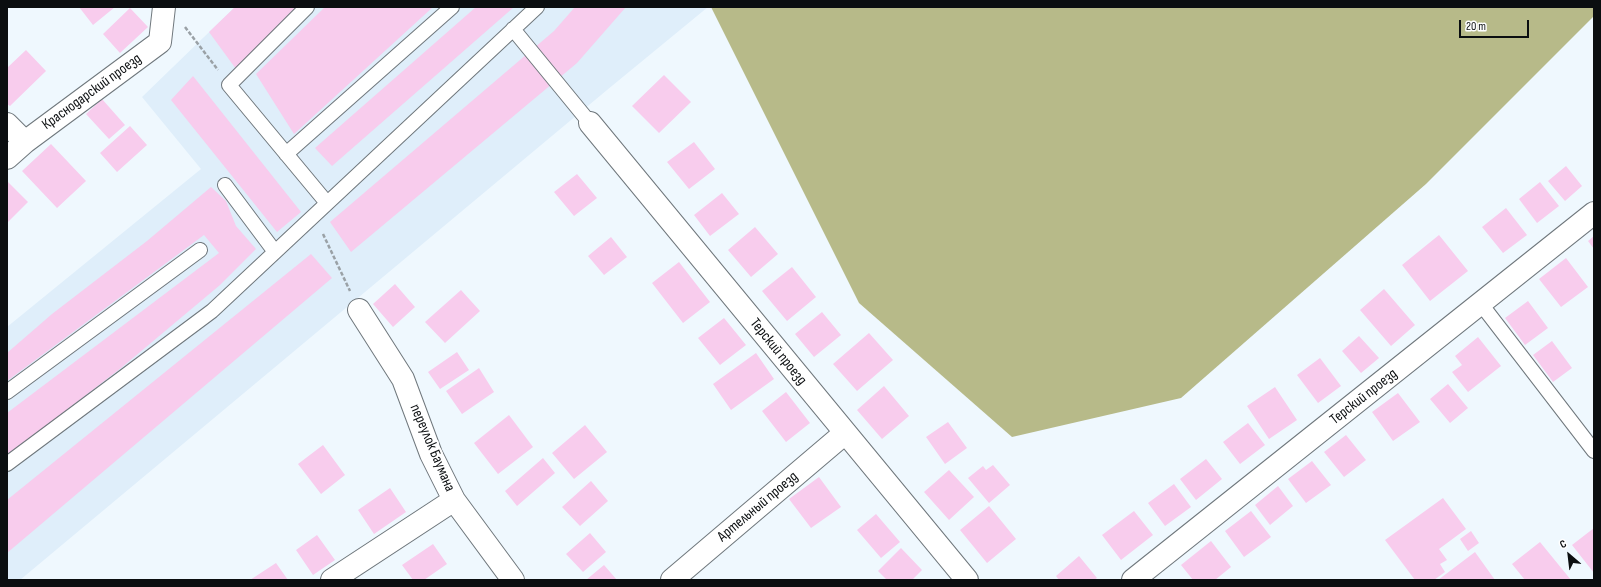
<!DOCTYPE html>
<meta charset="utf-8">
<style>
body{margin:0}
#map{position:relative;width:1601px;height:587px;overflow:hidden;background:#eff8fe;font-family:"Sofia Sans Condensed",sans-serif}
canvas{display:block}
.frame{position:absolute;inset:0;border:8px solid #0b0e10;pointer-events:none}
.north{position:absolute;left:1549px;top:535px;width:40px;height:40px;-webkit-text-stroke:3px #fff;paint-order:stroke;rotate:332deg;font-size:11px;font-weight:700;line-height:16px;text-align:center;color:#0b0e10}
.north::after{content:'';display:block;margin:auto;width:14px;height:18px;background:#0b0e10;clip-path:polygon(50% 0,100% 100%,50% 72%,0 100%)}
.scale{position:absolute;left:1459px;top:20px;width:70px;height:18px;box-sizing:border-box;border:2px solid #0b0e10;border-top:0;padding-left:5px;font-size:12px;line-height:14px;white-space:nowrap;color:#0b0e10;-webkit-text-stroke:3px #fff;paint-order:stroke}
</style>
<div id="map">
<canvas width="1601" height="587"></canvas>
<div class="frame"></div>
<div class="north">С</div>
<div class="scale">20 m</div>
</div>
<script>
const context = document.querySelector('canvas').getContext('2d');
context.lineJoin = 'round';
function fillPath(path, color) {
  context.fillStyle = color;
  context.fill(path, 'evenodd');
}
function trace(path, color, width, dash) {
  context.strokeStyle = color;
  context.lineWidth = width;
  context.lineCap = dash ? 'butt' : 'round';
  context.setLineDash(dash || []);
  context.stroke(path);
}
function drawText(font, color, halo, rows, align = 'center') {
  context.font = font + ' "Sofia Sans Condensed",sans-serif';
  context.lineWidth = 4;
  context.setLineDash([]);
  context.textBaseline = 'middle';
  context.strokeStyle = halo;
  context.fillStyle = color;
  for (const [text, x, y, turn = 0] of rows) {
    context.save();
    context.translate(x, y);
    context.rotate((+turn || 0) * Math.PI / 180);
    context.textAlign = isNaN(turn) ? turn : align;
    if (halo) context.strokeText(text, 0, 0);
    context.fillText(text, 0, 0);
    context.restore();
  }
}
const built = new Path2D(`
 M 235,7 L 708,7 L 607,90 L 20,580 L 7,580 L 7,327 L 201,169 L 142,97 Z`);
const forest = new Path2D(`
 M 711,7 L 1594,7 L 1594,16 L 1426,184 L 1181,398 L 1012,437 L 859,303 Z`);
const building = new Path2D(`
 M 79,7 L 115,7 L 93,25 Z
 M 235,7 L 296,7 L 236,69 L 209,32 Z
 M 325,7 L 433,7 L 294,134 L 256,74 Z
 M 476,7 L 514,7 L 332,166 L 315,148 Z
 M 575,7 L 626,7 L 577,63 L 351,252 L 330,222 L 554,31 Z
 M 130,8 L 148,27 L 120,53 L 103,34 Z
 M 26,50 L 46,71 L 10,106 L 7,104 L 7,68 Z
 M 664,75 L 691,102 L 659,133 L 632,106 Z
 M 193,76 L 301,212 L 277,232 L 171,100 Z
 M 102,99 L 125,125 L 109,139 L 86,114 Z
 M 130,126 L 147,145 L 117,172 L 100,153 Z
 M 694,142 L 715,169 L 689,189 L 667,162 Z
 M 51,144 L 86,181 L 57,208 L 22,171 Z
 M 1566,166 L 1582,186 L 1565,201 L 1548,181 Z
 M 577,174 L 597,198 L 574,216 L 554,192 Z
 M 7,181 L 28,202 L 7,223 Z
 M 1540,182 L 1559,206 L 1537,223 L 1519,199 Z
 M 211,187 L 226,201 L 236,226 L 256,249 L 220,285 L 121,368 L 7,456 L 7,413 L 219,253 L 204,235 L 7,381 L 7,353 L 52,314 L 147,241 Z
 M 722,193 L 739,214 L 710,236 L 694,215 Z
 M 1506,208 L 1527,235 L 1503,253 L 1482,227 Z
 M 755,227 L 778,254 L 751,277 L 728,250 Z
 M 1439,235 L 1468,271 L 1430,301 L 1402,265 Z
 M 1594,236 L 1594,249 L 1588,241 Z
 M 611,237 L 627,257 L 604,275 L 588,256 Z
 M 311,254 L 332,278 L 7,553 L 7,500 Z
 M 1566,258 L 1588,287 L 1561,307 L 1539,279 Z
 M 679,262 L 710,302 L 683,323 L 652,283 Z
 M 792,267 L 816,297 L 787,321 L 762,291 Z
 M 395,284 L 415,307 L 393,327 L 373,304 Z
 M 1384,289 L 1415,325 L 1391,346 L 1360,310 Z
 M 461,290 L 480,311 L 445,343 L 425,322 Z
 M 1528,301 L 1548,328 L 1525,345 L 1505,318 Z
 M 822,312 L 841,335 L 814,357 L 795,334 Z
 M 724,318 L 746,345 L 720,365 L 698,338 Z
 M 869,333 L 893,360 L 857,391 L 833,364 Z
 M 1359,336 L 1379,358 L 1361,373 L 1342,351 Z
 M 1478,337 L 1501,366 L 1468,392 L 1452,372 L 1462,365 L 1455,356 Z
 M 1552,341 L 1572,368 L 1553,382 L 1533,355 Z
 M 457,352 L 469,370 L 440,389 L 428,372 Z
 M 756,353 L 774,379 L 731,410 L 713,384 Z
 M 1320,358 L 1341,386 L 1318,403 L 1297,375 Z
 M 479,368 L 494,392 L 462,414 L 446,391 Z
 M 1448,384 L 1468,408 L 1450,423 L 1430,399 Z
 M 884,386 L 909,416 L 882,439 L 857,410 Z
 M 1275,387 L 1297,420 L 1269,439 L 1247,406 Z
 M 786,392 L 810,423 L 786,442 L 762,411 Z
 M 1398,393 L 1420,422 L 1393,441 L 1372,412 Z
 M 509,415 L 533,447 L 498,474 L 474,443 Z
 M 948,422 L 967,448 L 945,464 L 926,437 Z
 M 1248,423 L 1265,445 L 1240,464 L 1223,442 Z
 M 585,425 L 607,452 L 574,479 L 552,453 Z
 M 1346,435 L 1366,460 L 1344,477 L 1324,452 Z
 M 323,445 L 345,475 L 321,494 L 298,464 Z
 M 543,458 L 555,473 L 517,506 L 505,491 Z
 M 1206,459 L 1222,479 L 1196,500 L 1180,479 Z
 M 1312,461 L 1331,485 L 1306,503 L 1288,479 Z
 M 993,465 L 1010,485 L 989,503 L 968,478 L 983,466 L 986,470 Z
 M 949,470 L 974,497 L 949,520 L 924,492 Z
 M 819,477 L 841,507 L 811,528 L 789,499 Z
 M 591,481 L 608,501 L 580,526 L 562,507 Z
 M 1174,484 L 1191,507 L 1165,526 L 1148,503 Z
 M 1278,486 L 1293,506 L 1270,525 L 1255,505 Z
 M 390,488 L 406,512 L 374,534 L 358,510 Z
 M 1443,498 L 1466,529 L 1439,549 L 1447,560 L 1440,564 L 1445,572 L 1434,580 L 1415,580 L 1385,540 Z
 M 989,506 L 1016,539 L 987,563 L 960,530 Z
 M 1134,511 L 1153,535 L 1121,560 L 1102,535 Z
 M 1251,511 L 1271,537 L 1244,557 L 1225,531 Z
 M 876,514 L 900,542 L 881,558 L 857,530 Z
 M 1594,528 L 1594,573 L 1572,545 Z
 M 1471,531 L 1479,543 L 1468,551 L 1460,539 Z
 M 590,533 L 606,552 L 583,572 L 566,554 Z
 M 317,535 L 335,560 L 313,575 L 296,550 Z
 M 1211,541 L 1231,567 L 1215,580 L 1193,580 L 1181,565 Z
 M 1540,542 L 1571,580 L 1525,580 L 1512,564 Z
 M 433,544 L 447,564 L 424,580 L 413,580 L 402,565 Z
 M 901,548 L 922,570 L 912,580 L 887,580 L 878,571 Z
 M 1475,552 L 1495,580 L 1438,580 Z
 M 1079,556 L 1097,578 L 1094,580 L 1059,580 L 1056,576 Z
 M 276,563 L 288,580 L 250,580 Z
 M 604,565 L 617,580 L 586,580 Z`);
const path = new Path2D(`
 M 185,27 L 218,70
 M 323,234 L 350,291`);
const lane = new Path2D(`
 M 307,7 L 229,85 L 327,203
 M 513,29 L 590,123
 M 286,154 L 452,7
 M 225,185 L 275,252
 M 1481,304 L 1594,451
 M 7,392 L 200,250
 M 7,464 L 212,311 L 537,7`);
const street = new Path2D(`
 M 590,123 L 967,580
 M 7,124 L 25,142
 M 7,158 L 25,142 L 160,42 L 164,7
 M 359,310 L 403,379 L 431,454 L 454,500 L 513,580
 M 332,580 L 454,500
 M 672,580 L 845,433
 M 1133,580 L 1594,213`);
const streetNames = [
 ["Краснодарский проезд",92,92,-36],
 ["Терский проезд",778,352,51],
 ["Терский проезд",1364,397,-38],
 ["переулок Баумана",432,448,67],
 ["Артельный проезд",758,507,-40]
];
fillPath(built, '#dfeefa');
fillPath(forest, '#b7ba89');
fillPath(building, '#f8cced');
trace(lane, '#6f777c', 16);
trace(street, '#6f777c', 24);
trace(path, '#9aa1a6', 2.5, [4, 2]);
trace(lane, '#fff', 14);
trace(street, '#fff', 22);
drawText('15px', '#0b0e10', '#fff', streetNames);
</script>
